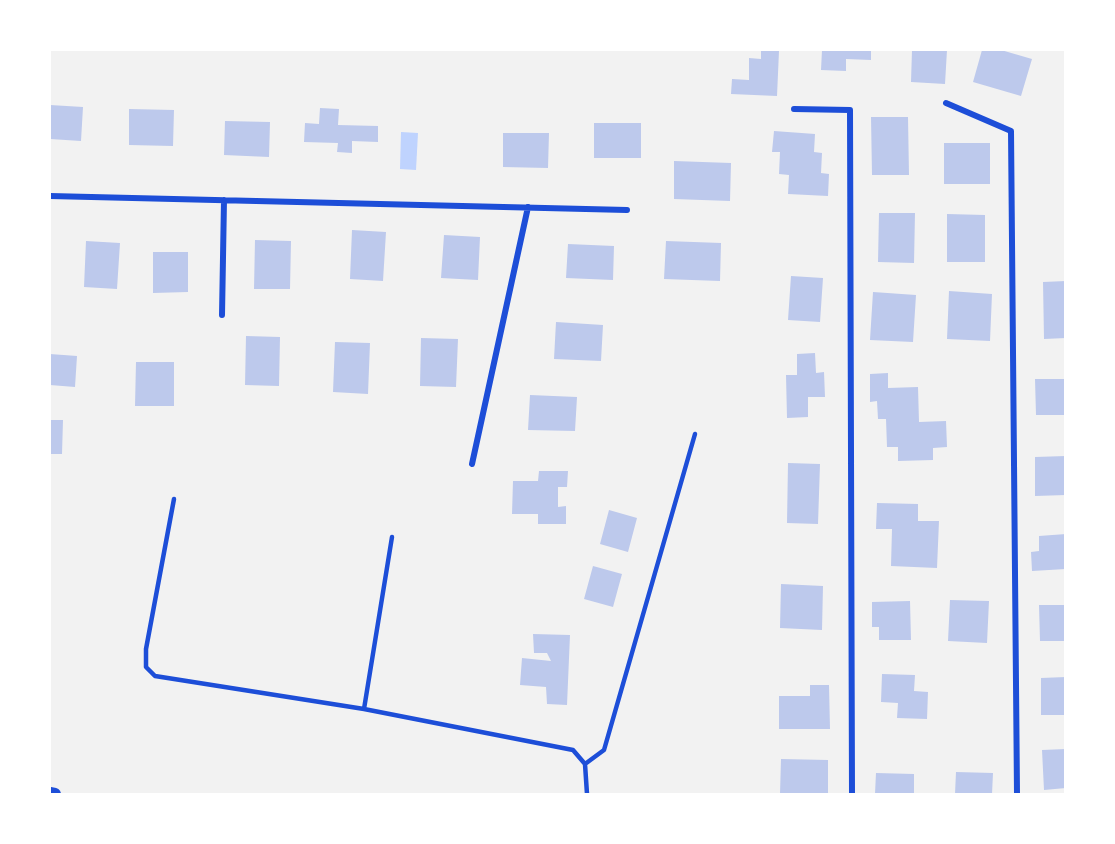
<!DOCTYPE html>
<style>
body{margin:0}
#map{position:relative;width:1115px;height:844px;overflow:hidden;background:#f2f2f2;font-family:Merriweather,serif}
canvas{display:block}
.frame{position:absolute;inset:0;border:51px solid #fff;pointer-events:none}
</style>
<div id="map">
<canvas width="1115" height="844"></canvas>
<div class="frame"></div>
</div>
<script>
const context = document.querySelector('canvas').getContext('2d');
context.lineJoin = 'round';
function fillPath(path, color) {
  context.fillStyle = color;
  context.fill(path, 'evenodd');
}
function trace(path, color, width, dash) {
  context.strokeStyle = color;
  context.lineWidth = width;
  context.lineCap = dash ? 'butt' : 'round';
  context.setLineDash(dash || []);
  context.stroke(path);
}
const water = new Path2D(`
 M 401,132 L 418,133 L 416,170 L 400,169 Z`);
const building = new Path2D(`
 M 761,50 L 779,51 L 777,96 L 731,94 L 732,79 L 749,80 L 749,58 L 761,59 Z
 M 822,50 L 871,50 L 871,60 L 846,59 L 846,71 L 821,70 Z
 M 912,50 L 947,50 L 945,84 L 911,82 Z
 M 982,50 L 1001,50 L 1032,59 L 1021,96 L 973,82 Z
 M 50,105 L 83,107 L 81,141 L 50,139 Z
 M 320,108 L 339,109 L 338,125 L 378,126 L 378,142 L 352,141 L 352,153 L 337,152 L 338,143 L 304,142 L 305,123 L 319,124 Z
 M 129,109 L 174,110 L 173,146 L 129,145 Z
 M 871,117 L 908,117 L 909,175 L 872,175 Z
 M 225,121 L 270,122 L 269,157 L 224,155 Z
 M 594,123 L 641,123 L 641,158 L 594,158 Z
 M 774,131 L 815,134 L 814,152 L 822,153 L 821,173 L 829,174 L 828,196 L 788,194 L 789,175 L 779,174 L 780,152 L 772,152 Z
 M 503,133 L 549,133 L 548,168 L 503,167 Z
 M 944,143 L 990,143 L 990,184 L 944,184 Z
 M 674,161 L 731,163 L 730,201 L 674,199 Z
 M 879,213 L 915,213 L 914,263 L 878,262 Z
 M 947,214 L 985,215 L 985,262 L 947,262 Z
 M 352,230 L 386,232 L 383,281 L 350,279 Z
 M 444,235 L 480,237 L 478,280 L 441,278 Z
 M 255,240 L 291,241 L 290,289 L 254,289 Z
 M 86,241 L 120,243 L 117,289 L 84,287 Z
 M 666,241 L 721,243 L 720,281 L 664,279 Z
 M 568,244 L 614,246 L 613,280 L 566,278 Z
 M 153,252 L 188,252 L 188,292 L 153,293 Z
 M 791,276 L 823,278 L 820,322 L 788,320 Z
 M 1066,281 L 1066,338 L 1044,339 L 1043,282 Z
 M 949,291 L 992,294 L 990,341 L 947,339 Z
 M 873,292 L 916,295 L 913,342 L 870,340 Z
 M 556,322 L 603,325 L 601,361 L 554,359 Z
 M 246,336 L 280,337 L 279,386 L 245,385 Z
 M 421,338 L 458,339 L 456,387 L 420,386 Z
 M 335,342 L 370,343 L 368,394 L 333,392 Z
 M 815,353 L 816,373 L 824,372 L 825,397 L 808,397 L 808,417 L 787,418 L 786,375 L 797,375 L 797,354 Z
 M 50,354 L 77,356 L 75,387 L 50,385 Z
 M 136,362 L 174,362 L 174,406 L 135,406 Z
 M 888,373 L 888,388 L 918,387 L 919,422 L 946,421 L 947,447 L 933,448 L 933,460 L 898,461 L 898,447 L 887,447 L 886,419 L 878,419 L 877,401 L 870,402 L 870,374 Z
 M 1035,379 L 1066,379 L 1066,415 L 1036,415 Z
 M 530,395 L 577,397 L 575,431 L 528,430 Z
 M 50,420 L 63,420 L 62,454 L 50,454 Z
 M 1066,456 L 1066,495 L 1035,496 L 1035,457 Z
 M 788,463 L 820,464 L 818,524 L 787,523 Z
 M 539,471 L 568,471 L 567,487 L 558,487 L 558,507 L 566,506 L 566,524 L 538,524 L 538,514 L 512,514 L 513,481 L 538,481 Z
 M 877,503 L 918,504 L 918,521 L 939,521 L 937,568 L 891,566 L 892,529 L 876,529 Z
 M 609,510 L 637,518 L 628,552 L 600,544 Z
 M 1066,534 L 1066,569 L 1032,571 L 1031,552 L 1039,551 L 1039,536 Z
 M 593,566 L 622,574 L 613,607 L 584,599 Z
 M 781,584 L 823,586 L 822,630 L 780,628 Z
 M 950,600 L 989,601 L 987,643 L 948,641 Z
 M 910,601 L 911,640 L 879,640 L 879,627 L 872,627 L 872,602 Z
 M 1039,605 L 1066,605 L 1066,641 L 1040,641 Z
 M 533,634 L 570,635 L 567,705 L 547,704 L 546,687 L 520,685 L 522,658 L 551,661 L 547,653 L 534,653 Z
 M 882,674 L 915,675 L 914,691 L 928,692 L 927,719 L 897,718 L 898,703 L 881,702 Z
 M 1066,677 L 1066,715 L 1041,715 L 1041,678 Z
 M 810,685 L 829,685 L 830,729 L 779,729 L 779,696 L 810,696 Z
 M 1066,749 L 1066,788 L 1044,790 L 1042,750 Z
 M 781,759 L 828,760 L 828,794 L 780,794 Z
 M 956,772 L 993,773 L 992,794 L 955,794 Z
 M 876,773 L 914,774 L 914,794 L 875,794 Z`);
const service = new Path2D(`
 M 174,499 L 146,649 L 146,667 L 155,676 L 364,709 L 573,750 L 585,764 L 587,794
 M 364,709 L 392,537
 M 585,764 L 604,750 L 695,434`);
const minor = new Path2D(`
 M 946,103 L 1011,131 L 1017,794
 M 794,109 L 850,110 L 852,794
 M 50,196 L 627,210
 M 222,315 L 224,200
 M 472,464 L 528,207`);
const secondary = new Path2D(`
 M 50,793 L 55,794`);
fillPath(water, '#bfd3fe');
fillPath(building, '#bdc9ec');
trace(service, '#1d4ed8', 4.5);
trace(minor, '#1d4ed8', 6);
trace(secondary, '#1d4ed8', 12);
</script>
